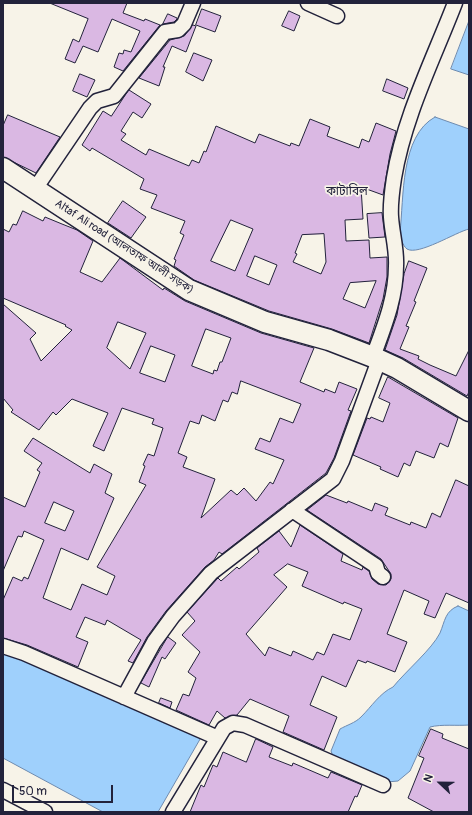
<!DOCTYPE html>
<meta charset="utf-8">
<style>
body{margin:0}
#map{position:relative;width:472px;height:815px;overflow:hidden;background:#f7f3e8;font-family:Pangolin,sans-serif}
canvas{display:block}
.frame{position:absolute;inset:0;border:4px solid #22223b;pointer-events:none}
.north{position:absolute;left:420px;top:763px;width:40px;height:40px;-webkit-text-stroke:3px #f7f3e8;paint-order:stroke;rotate:292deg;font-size:11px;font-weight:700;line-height:16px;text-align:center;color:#22223b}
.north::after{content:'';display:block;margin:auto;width:14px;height:18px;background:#22223b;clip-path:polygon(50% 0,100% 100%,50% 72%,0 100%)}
.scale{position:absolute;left:12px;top:785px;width:101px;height:18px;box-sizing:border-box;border:2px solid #22223b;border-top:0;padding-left:5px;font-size:12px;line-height:14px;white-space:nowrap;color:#22223b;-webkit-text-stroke:3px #f7f3e8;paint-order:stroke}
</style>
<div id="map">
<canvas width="472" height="815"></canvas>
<div class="frame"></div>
<div class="north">N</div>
<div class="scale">50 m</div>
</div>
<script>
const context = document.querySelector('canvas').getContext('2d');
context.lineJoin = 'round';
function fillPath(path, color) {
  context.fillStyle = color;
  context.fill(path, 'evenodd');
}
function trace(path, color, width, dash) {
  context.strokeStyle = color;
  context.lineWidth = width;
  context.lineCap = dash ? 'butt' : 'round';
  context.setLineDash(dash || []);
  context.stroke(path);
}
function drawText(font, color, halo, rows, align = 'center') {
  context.font = font + ' Pangolin,"Noto Sans Bengali",sans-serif';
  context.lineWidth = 3.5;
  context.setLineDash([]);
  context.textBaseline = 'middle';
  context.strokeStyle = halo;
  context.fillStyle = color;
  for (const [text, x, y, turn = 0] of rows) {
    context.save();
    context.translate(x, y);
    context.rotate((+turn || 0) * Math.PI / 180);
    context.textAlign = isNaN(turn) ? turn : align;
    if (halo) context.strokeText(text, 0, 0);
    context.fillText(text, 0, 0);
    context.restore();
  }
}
const water = new Path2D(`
 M 469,21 L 469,75 L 451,69 Z
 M 435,117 L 469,129 L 469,229 C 456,232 418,256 407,249 C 402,245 401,238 400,232 C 404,198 400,136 435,117 Z
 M 458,606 L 469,611 L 469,725 C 456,726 442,724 430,727 L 410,771 L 398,781 L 387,782 L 333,756 L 331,751 L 340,729 C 347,725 355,723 361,717 C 372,706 380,693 393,687 C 406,671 432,649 440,633 C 445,621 445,611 458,606 Z
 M 3,650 L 203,734 L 158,812 L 103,812 L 3,758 Z`);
const building = new Path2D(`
 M 50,3 L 127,3 L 123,13 L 144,21 L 145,19 L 160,25 L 123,71 L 114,67 L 119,53 L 123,54 L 124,50 L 131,52 L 140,31 L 112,19 L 98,52 L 83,46 L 75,63 L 65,59 L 73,39 L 79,42 L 88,19 Z
 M 202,9 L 221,16 L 215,32 L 196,25 Z
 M 289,11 L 300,16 L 294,31 L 282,26 Z
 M 168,14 L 177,18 L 177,19 L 174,22 L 163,24 Z
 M 193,25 L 196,26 L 186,52 L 172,46 L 163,67 L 165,67 L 159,86 L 139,78 L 170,40 L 184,36 Z
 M 194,53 L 212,60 L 203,81 L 186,72 Z
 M 80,74 L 95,80 L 87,97 L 73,91 Z
 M 387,79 L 408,88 L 404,99 L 383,91 Z
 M 129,90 L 151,104 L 142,118 L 133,112 L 121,131 L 126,134 L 121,140 L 146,155 L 149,149 L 189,166 L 192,160 L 199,163 L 204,151 L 206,152 L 216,126 L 255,143 L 259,134 L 290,146 L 291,143 L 299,146 L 310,119 L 330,127 L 327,136 L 359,148 L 362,139 L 369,142 L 376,123 L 396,131 L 390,154 L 383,195 L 361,187 L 363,219 L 345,220 L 346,241 L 369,240 L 370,258 L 387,257 L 387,277 L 383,299 L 369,343 L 332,329 L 269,311 L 194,280 L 174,266 L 176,260 L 174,259 L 184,235 L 180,233 L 185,221 L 151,208 L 157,195 L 140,189 L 144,179 L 92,148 L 90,151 L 82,145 L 103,111 L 111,116 ZM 231,220 L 253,229 L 235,271 L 211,261 ZM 324,234 L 326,262 L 321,274 L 293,262 L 297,254 L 295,253 L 302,235 ZM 255,256 L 277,265 L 269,285 L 247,276 ZM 376,281 L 365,308 L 343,299 L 350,283 Z
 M 8,115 L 60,137 L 36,173 L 3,157 L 3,126 Z
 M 123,201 L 146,217 L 131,238 L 108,223 Z
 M 23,211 L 43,221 L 45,217 L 62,224 L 77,230 L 93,241 L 80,272 L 102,282 L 120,258 L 163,290 L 164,288 L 185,301 L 261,333 L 314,348 L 300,382 L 324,392 L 325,389 L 335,393 L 339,382 L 357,389 L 348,410 L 351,411 L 334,458 L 326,473 L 222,554 L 219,552 L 214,560 L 205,567 L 166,611 L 147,637 L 133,663 L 128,661 L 141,640 L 107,620 L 105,625 L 85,617 L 76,637 L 88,642 L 78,667 L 27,645 L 3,638 L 3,600 L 13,577 L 22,581 L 24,577 L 28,579 L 44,540 L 24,531 L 22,537 L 18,536 L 3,571 L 3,497 L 25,507 L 40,472 L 37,470 L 42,463 L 24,451 L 33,438 L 90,473 L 94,464 L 112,474 L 105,493 L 114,498 L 88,560 L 61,548 L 43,598 L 71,610 L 82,584 L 107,595 L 115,576 L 97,567 L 146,485 L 139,482 L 145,466 L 143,465 L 148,454 L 154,456 L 163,428 L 152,424 L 154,419 L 122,408 L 104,451 L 93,446 L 108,413 L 72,399 L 56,415 L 53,412 L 39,430 L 11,412 L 13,410 L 3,398 L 3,304 L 36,333 L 30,339 L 41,361 L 72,330 L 65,326 L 66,325 L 3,298 L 3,229 L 9,232 L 13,224 L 16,225 ZM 118,322 L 146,333 L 130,369 L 107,348 ZM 206,329 L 231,338 L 222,362 L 220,362 L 217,371 L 214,370 L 213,374 L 192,366 ZM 151,346 L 175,355 L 165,382 L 140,373 ZM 241,381 L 301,404 L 293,423 L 280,418 L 270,442 L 260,438 L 255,449 L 284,460 L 273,484 L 270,482 L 256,501 L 244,488 L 237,495 L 231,490 L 201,518 L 215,479 L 183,467 L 187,457 L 178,453 L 190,421 L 199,424 L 202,415 L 215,421 L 223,400 L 228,402 L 232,392 L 237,394 ZM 54,502 L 74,511 L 65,531 L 45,523 Z
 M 382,213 L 385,237 L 369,238 L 367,214 Z
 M 409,261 L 427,268 L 414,301 L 416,302 L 406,326 L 409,327 L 400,349 L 419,356 L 418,359 L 430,365 L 456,376 L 469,350 L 469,392 L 467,396 L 403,358 L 385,350 L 397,315 L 404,274 Z
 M 388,377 L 458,418 L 448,447 L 440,443 L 434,458 L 416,451 L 410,466 L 404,463 L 398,477 L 380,469 L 381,467 L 353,455 L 367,418 L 370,419 L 371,417 L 383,422 L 390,403 L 379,398 Z
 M 456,480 L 469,486 L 469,603 L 446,593 L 435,618 L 424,614 L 429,601 L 404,590 L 387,634 L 407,642 L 395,672 L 367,661 L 366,663 L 358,660 L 346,687 L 322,676 L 310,705 L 337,717 L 324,750 L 283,732 L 289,716 L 250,699 L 237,715 L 225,718 L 217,711 L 209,725 L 176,710 L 183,694 L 189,696 L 196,678 L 188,672 L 200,652 L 182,635 L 195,621 L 187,612 L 217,579 L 218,578 L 221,581 L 237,567 L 239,569 L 259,552 L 257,548 L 279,531 L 291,547 L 300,525 L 343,554 L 341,561 L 362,570 L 363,567 L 369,571 L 372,579 L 378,584 L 386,585 L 391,579 L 391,574 L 381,559 L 307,510 L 326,495 L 347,503 L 348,501 L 372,511 L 375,503 L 388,508 L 385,515 L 410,525 L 411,522 L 426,528 L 432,513 L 440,517 ZM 288,564 L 308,572 L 302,586 L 343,604 L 344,602 L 362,609 L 350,640 L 333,634 L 324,655 L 317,652 L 313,660 L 293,651 L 291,656 L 269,647 L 265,656 L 246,634 L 287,587 L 274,575 Z
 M 168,637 L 176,643 L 165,659 L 162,657 L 149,687 L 141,683 Z
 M 161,698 L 172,702 L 170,708 L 159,703 Z
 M 431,729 L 443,734 L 442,738 L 469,749 L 469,812 L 434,812 L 408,798 L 424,758 L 419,756 Z
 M 256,739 L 273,747 L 269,757 L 292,766 L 293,763 L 328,778 L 331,772 L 362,785 L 357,797 L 355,796 L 348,812 L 190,812 L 201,785 L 204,787 L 213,765 L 217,767 L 223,752 L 246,762 Z`);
const minor = new Path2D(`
 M 308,3 L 337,16
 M 35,189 L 90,108 L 97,101 L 114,96 L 165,32 L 178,30 L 184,24 L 193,3
 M 373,357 C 384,327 396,298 396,266 C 397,250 392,233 391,217 C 390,204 392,191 394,178 C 404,117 433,60 455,3
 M 292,510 L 376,566 L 378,573 L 383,577
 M 3,646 L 24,653 L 218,738
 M 124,697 L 154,642 L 173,616 L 211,573 L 333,479 L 342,461 L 379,360
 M 3,790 L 45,812
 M 173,812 L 224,728 L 233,723 L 245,725 L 383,785`);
const secondary = new Path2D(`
 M 3,168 L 189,290 L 265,322 L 329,340 L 373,357 L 397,368 L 469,411`);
const streetNames = [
 ["Altaf Ali road (আলতাফ আলী সড়ক)",124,247,33]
];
const neighbourhoodNames = [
 ["কাটাবিল",347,192]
];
fillPath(water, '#9fd0fc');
trace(water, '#6d8aaf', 1);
fillPath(building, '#dab8e3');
trace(building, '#22223b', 1);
trace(minor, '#22223b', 17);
trace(secondary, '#22223b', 23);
trace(minor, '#f7f3e8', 14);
trace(secondary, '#f7f3e8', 20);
drawText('11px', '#22223b', '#f7f3e8', streetNames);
drawText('12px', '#22223b', '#f7f3e8', neighbourhoodNames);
</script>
